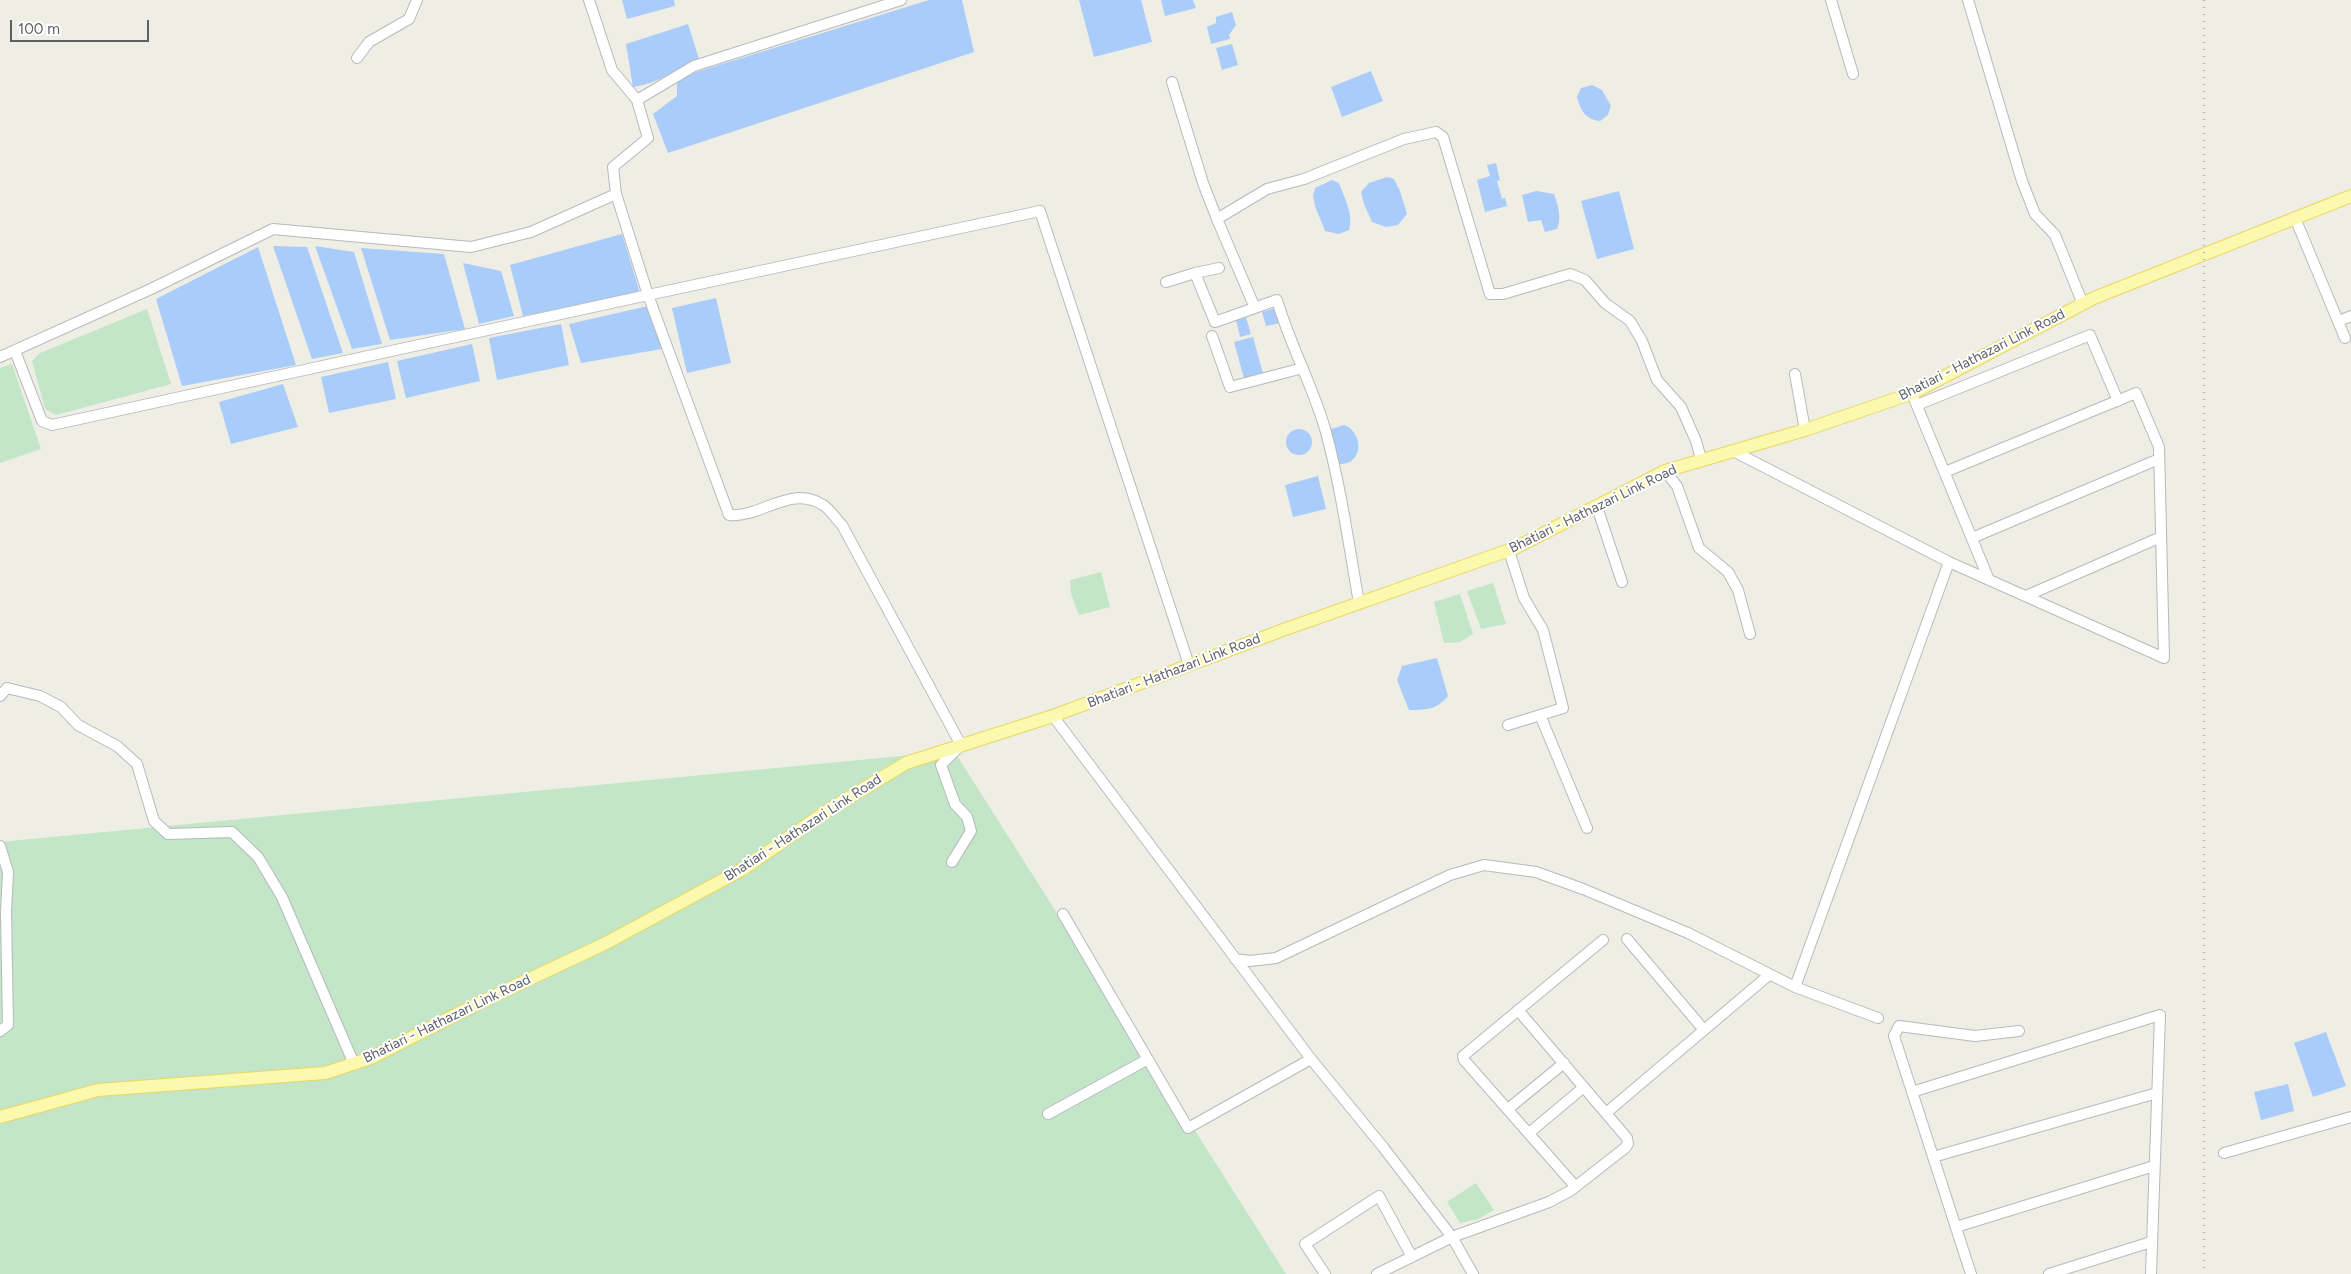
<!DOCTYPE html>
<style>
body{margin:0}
#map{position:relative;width:2351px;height:1274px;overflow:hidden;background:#eeeee5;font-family:Figtree,sans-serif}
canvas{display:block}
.scale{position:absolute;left:10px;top:20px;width:139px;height:22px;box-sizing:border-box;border:2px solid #5d5f65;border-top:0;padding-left:6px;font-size:15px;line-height:18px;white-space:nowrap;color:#5d5f65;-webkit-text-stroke:4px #fff;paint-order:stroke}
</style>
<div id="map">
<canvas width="2351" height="1274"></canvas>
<div class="scale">100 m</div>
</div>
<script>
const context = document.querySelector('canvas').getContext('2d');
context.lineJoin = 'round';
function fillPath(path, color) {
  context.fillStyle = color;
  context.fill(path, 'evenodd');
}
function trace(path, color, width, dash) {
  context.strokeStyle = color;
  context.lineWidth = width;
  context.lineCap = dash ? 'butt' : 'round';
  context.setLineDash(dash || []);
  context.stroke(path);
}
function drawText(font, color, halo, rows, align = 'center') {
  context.font = font + ' Figtree,sans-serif';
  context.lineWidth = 4;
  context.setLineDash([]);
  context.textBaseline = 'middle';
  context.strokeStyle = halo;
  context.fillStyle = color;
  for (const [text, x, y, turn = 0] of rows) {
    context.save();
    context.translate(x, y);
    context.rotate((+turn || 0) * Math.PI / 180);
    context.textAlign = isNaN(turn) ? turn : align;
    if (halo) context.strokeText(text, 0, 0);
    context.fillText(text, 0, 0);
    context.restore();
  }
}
const green = new Path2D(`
 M 147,309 L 171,384 L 56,415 L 45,409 L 32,361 L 40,353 Z
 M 12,364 L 41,449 L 0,463 L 0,368 Z
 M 1101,572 L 1110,607 L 1079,615 L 1071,594 L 1070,580 Z
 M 1493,583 L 1506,624 L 1481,629 L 1467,591 Z
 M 1460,594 L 1473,634 L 1460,642 L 1444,643 L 1434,602 Z
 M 954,751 L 1286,1274 L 0,1274 L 0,842 Z
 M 1476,1183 L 1494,1210 L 1478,1219 L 1460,1223 L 1447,1202 Z`);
const water = new Path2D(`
 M 622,0 L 674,0 L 675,6 L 627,19 Z
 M 929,0 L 962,0 L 974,52 L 668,153 L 653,114 L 677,96 L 677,82 L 693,73 Z
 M 1079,0 L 1141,0 L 1152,42 L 1094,57 Z
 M 1161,0 L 1193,0 L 1196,8 L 1165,16 Z
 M 1232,12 L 1236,25 L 1229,35 L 1230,39 L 1211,44 L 1207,27 L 1216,23 L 1216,17 Z
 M 688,24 L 699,59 C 677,69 657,84 633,87 L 626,44 Z
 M 1232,44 L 1238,65 L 1222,70 L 1216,48 Z
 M 1371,71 L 1383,101 L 1342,117 L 1331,87 Z
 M 1592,85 L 1602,90 L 1611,106 L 1608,115 L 1600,121 C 1585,119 1581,111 1577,97 L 1581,88 Z
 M 1496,163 L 1500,180 L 1497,181 L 1502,199 L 1505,198 L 1507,206 L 1485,212 L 1477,180 L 1490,176 L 1487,165 Z
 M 1387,177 L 1394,179 L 1400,191 L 1407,214 L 1398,225 L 1386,227 L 1372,222 L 1364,204 L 1361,192 L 1369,183 Z
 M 1332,180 L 1339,183 C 1344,198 1354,213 1349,230 L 1339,234 L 1325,231 L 1315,206 L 1313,196 L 1315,188 Z
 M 1536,191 L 1554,194 C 1558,205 1562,218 1557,229 L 1545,232 L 1541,220 L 1528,222 L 1522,195 Z
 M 1619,191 L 1634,249 L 1597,259 L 1581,201 Z
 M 622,234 L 640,293 L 523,316 L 510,265 Z
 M 273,246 L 307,247 L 343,353 L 312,359 Z
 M 315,246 L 354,252 L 382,344 L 352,349 Z
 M 258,247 L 296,365 L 182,386 L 156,299 Z
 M 361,248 L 444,254 L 465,329 L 390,340 Z
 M 463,263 L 501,271 L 514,316 L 479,324 Z
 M 716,298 L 731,363 L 687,373 L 672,308 Z
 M 648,306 L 662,349 L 581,363 L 569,324 Z
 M 1276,308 L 1280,323 L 1266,326 L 1262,312 Z
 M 1246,317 L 1251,334 L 1240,337 L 1236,320 Z
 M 561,324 L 569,365 L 497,380 L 489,338 Z
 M 1253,337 L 1264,377 L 1245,382 L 1234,342 Z
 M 472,344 L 480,381 L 406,398 L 397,361 Z
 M 388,362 L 396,399 L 329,413 L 321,377 Z
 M 283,384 L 298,427 L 231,444 L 219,402 Z
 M 1344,425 C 1363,431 1366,467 1336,464 L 1329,436 L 1331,429 Z
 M1286 442a13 13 0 1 1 26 0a13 13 0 1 1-26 0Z
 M 1318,476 L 1326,509 L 1293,517 L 1285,485 Z
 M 1437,658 L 1448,696 C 1437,710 1425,710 1409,710 L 1397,680 L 1402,666 Z
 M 2326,1032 L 2346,1086 L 2313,1097 L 2294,1043 Z
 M 2288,1084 L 2294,1111 L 2261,1120 L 2254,1092 Z`);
const minor = new Path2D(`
 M 589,0 L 612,70 L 637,100 L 694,66 L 901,0
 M 1831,0 L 1853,74
 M 1968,0 L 2022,181 L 2035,214 L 2055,235 L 2083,304
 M 357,58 L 369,42 L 409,19 L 417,0
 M 1172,82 L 1203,183 L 1217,219
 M 616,194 L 648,295 L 1040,211 L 1189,665
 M 2295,218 L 2345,338
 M 1195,273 L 1219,268
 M 1166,282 L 1195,273 L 1215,322 L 1277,300 C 1290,345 1313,386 1326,432 C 1341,488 1349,546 1359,603
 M 1255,308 L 1217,219 L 1267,189 L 1304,179 L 1404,139 L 1436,132 L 1443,137 L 1490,294 L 1503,294 L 1570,274 L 1585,280 L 1605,303 L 1630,321 L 1642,341 L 1657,380 L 1681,407 L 1696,441 L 1701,459
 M 2339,321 L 2351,316
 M 1212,336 L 1230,387 L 1303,368
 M 15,351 L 42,421 L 52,425 L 648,295 L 729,515 C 762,518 790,484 823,505 C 830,509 836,519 842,525 L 961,745 L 941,765 L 955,804 L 967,817 L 971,831 L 952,862
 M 0,357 L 151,289 L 273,229 L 471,247 L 531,232 L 616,194 L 613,167 L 648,138 L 637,100
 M 1795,374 L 1805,430
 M 1915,401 L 1989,580
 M 1917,405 L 2090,335 L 2118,401
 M 1733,451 L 1949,562 L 1795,987 L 1878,1018
 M 1665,471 L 1677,486 L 1699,548 L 1728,572 L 1738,590 L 1750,634
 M 1945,472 L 2136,393 L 2159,447 L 2164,658 L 1949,562
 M 1597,507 L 1622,582
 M 1972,538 L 2159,459
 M 2026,596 L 2161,537
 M 0,696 L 7,688 L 40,696 L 61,707 L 78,725 L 117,746 L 137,764 L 154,821 L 168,834 L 232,832 L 258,857 L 282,897 L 354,1064
 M 1540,715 L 1587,828
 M 1053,716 L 1311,1059 L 1383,1147 L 1452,1237 L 1473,1274
 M 1508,725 L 1563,708 L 1543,630 L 1524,598 L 1509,551
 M 0,846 L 8,872 L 6,912 L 8,1025 L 0,1031
 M 1063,914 L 1188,1128 L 1311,1059
 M 1627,939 L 1704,1030
 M 1235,959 L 1250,961 L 1276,958 L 1450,875 L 1484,865 L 1536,872 L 1583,889 L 1688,933 L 1795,987
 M 1912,1092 L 2160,1015 L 2151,1274
 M 1508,1109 L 1564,1063
 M 1606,1113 L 1769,975
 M 1048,1114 L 1148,1059
 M 1529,1133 L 1584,1087
 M 2224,1153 L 2351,1117
 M 1933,1157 L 2157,1093
 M 1575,1186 L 1464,1060 L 1463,1056 L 1603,940
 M 1956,1227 L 2154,1166
 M 1325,1274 L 1305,1244 L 1379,1196 L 1412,1257
 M 1377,1274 L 1452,1237 L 1549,1202 L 1570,1191 L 1625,1148 L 1628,1144 L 1627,1138 L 1518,1010
 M 1971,1274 L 1894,1036 L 1899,1026 L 1975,1036 L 2019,1031
 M 2049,1274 L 2151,1242`);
const major = new Path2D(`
 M 0,1117 L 98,1090 L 325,1073 L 371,1058 L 481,1002 L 606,943 L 743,869 L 827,811 L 906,763 L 1053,716 L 1283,630 L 1515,548 L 1665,471 L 1805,430 L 1913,393 L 2094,298 L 2351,196`);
const rail = new Path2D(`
 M 2204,0 L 2204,1274`);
const streetNames = [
 ["Bhatiari - Hathazari Link Road",1982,355,-27],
 ["Bhatiari - Hathazari Link Road",1593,509,-26],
 ["Bhatiari - Hathazari Link Road",1174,671,-21],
 ["Bhatiari - Hathazari Link Road",803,828,-33],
 ["Bhatiari - Hathazari Link Road",447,1019,-26]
];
fillPath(green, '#c3e5c8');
fillPath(water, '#a9ccfa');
trace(minor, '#b7b9be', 12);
trace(major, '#ead663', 14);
trace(minor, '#fff', 10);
trace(major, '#fbf9ae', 12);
trace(rail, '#b5b6b6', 2.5, [1, 6]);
drawText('14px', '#5d5f65', '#fff', streetNames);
</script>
